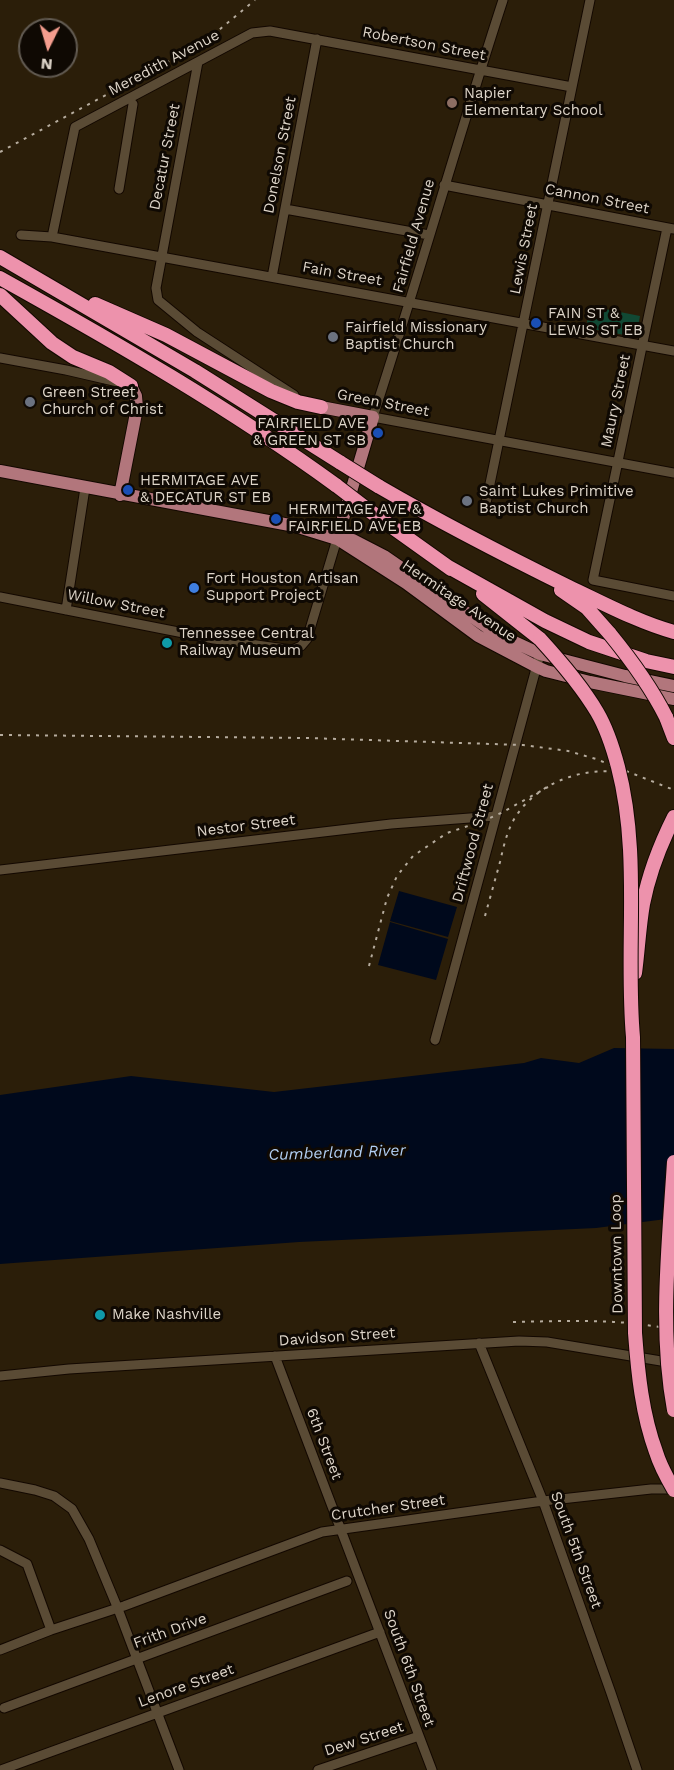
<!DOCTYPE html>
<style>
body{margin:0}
#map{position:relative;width:674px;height:1770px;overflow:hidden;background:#2b1e09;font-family:"Work Sans",sans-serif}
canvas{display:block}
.north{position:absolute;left:18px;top:18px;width:60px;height:60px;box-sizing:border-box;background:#0f0903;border:2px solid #625b52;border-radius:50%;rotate:185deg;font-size:16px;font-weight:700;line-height:24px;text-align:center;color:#ded5c9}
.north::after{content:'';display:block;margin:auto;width:21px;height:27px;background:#f59d8e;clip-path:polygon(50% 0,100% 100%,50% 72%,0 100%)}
</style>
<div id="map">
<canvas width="674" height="1770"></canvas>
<div class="north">N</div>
</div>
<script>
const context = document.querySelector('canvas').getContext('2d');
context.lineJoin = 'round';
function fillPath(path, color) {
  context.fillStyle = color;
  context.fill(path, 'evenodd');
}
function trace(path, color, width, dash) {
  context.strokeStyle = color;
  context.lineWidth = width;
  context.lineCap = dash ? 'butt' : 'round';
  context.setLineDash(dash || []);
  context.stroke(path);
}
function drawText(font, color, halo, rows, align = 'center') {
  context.font = font + ' "Work Sans",sans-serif';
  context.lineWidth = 6;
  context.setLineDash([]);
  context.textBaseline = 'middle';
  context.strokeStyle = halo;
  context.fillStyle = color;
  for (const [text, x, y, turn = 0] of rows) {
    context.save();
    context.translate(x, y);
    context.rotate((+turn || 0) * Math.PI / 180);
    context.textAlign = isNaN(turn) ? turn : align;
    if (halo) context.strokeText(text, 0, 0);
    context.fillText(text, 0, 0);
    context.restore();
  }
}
const green = new Path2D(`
 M 590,306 L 640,316 L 636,337 L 586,328 Z`);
const water = new Path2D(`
 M 399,891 L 457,907 L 448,937 L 390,921 Z
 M 390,922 L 448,939 L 436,980 L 378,965 Z
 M 614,1048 L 674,1049 L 674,1218 L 596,1228 L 299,1242 L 0,1264 L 0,1095 L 131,1076 L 274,1092 L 524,1063 L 541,1058 L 579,1063 Z`);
const minor = new Path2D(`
 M 503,0 C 458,138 418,279 373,417 L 674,473
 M 198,62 L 156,288 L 158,300 L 197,332 L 294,395
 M 572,87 L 270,31 L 252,33 L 75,127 L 52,237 L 674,351
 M 444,185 L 674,229
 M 119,189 L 133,104
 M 285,209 L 429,235
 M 667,228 L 593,580 L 674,596
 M 21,235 L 52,237
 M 272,277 L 317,39
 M 0,358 L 66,370 L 118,382
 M 486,503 L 590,0
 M 0,597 L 214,639 L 292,650 L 301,646 L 307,639 L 337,539
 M 66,610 L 85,488
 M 0,870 L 391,824 L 496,816
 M 435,1040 L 540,654
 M 479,1343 L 543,1501 L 611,1693 L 637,1770
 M 275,1356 L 432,1770
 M 0,1376 L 69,1369 L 519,1341 L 547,1342 L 673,1363
 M 0,1483 L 35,1490 L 54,1496 L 72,1509 L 89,1539 L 118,1609 L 179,1770
 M 0,1550 L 27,1564 L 51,1630
 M 0,1650 L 51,1630 L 124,1606 L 322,1532 L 543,1501 L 651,1489 L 674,1489
 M 4,1708 L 347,1581
 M 1,1770 L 380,1632
 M 318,1770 L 419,1736`);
const major = new Path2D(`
 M 321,407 L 373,417 L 337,539
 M 0,471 L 295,526 L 337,539 L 353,540 L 384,556 L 497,634 L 540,654 L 625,676 L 674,686
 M 120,495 L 137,408 L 136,396 L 131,386
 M 339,540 L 406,583 L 478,636 L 537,667 L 546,671 L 590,682 L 674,699`);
const highway = new Path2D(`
 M 0,257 L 195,371 L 341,463
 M 0,278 C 115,342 230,408 337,486
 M 0,295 L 52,343 L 73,357 L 109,372 L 131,386
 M 95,304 L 166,335 L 271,391 L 298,402 L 321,407
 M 378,486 C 440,522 504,555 569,587 C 603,603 638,622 674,632
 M 367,509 L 451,569
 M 445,565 L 545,621 L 589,642 L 646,661 L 674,667
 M 561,590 L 587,608 L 610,634
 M 483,594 L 540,639
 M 666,717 L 674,738
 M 635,973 C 638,951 639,927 643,904 C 649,873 660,845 674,817`);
const rail = new Path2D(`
 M 0,152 L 184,53 L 219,30 L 255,0
 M 0,735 L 307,738 L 523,745 L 568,751 L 596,759 L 674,790
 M 485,916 C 490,898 495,880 500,862 C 503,849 506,835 512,823 C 531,786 578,767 618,772
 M 369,966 L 387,898 L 397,876 L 413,856 L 447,833 L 483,821 L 501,813 L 548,787
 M 513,1322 C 567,1321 621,1318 674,1330`);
const highwayBridge = new Path2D(`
 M 341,463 L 378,486
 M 337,486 L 367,509
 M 610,634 C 632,661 651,687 666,717
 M 540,639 C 561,662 581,685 597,712 C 607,729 613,748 618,767 C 641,855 625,947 633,1037 L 635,1333 C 638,1373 642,1414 656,1452 C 660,1465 667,1478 674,1490
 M 674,1162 C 669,1244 659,1329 674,1410`);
const markers = [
 [452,103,6,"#8d6e63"],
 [536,323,6,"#1a4fb4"],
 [333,337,6,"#6b7280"],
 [30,402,6,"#6b7280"],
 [378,433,6,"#1a4fb4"],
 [128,490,6,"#1a4fb4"],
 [467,501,6,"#6b7280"],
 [276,519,6,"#1a4fb4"],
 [194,588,6,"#3f7fe0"],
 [167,643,6,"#0f9aa8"],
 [100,1315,6,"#0f9aa8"]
];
const streetNames = [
 ["Robertson Street",424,44,11],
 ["Meredith Avenue",164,63,-28],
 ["Donelson Street",280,155,-79],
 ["Decatur Street",165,157,-79],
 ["Cannon Street",597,199,11],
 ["Fairfield Avenue",414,236,-74],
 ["Lewis Street",524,249,-79],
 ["Fain Street",342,274,10],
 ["Maury Street",616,401,-78],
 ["Green Street",383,403,11],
 ["Hermitage Avenue",459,601,34],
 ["Willow Street",116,604,11],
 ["Nestor Street",246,826,-7],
 ["Driftwood Street",473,843,-75],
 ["Downtown Loop",617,1254,-91],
 ["Davidson Street",337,1337,-4],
 ["6th Street",324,1444,69],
 ["Crutcher Street",388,1508,-8],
 ["South 5th Street",576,1550,70],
 ["Frith Drive",170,1631,-20],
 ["South 6th Street",409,1668,70],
 ["Lenore Street",186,1686,-20],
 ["Dew Street",364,1739,-18]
];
const poiNames = [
 ["Napier",464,94],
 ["Elementary School",464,111],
 ["FAIN ST &",548,314],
 ["LEWIS ST EB",548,331],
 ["Fairfield Missionary",345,328],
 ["Baptist Church",345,345],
 ["Green Street",42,393],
 ["Church of Christ",42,410],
 ["FAIRFIELD AVE",366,424,"right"],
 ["& GREEN ST SB",366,441,"right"],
 ["HERMITAGE AVE",140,481],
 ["& DECATUR ST EB",140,498],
 ["Saint Lukes Primitive",479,492],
 ["Baptist Church",479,509],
 ["HERMITAGE AVE &",288,510],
 ["FAIRFIELD AVE EB",288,527],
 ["Fort Houston Artisan",206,579],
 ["Support Project",206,596],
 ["Tennessee Central",179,634],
 ["Railway Museum",179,651],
 ["Make Nashville",112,1315]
];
const waterNames = [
 ["Cumberland River",337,1153,-2]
];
fillPath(green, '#114934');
fillPath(water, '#00091c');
trace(minor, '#130800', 11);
trace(major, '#130800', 14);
trace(highway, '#130800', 16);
trace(minor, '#5a4b35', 9);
trace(major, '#b2767c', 12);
trace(highway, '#ed92ac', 14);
trace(rail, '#b6ac9e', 2, [3, 6]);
trace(highwayBridge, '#130800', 16, []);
trace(highwayBridge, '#ed92ac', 14);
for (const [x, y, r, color] of markers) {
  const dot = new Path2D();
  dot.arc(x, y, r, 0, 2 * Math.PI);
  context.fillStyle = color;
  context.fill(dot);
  trace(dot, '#0f0903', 2);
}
drawText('15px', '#ded5c9', '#0f0903', streetNames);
drawText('15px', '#ded5c9', '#0f0903', poiNames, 'left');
drawText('italic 16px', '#b1cef2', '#0f0903', waterNames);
</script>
